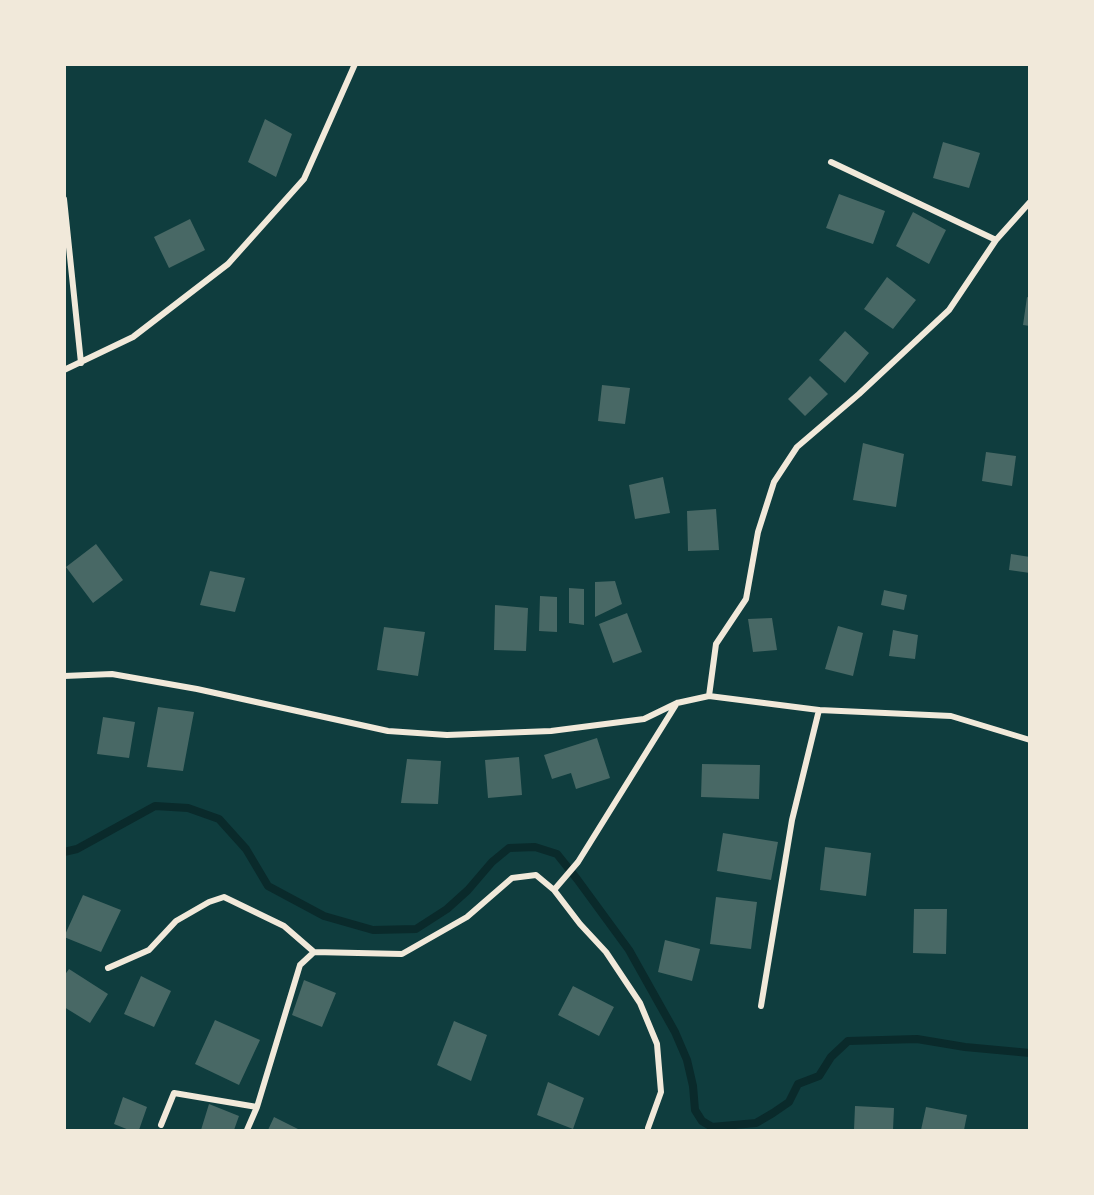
<!DOCTYPE html>
<style>
body{margin:0}
#map{position:relative;width:1094px;height:1195px;overflow:hidden;background:#0f3d3e;font-family:"Fira Sans",sans-serif}
canvas{display:block}
.frame{position:absolute;inset:0;border:66px solid #f1e9da;pointer-events:none}
</style>
<div id="map">
<canvas width="1094" height="1195"></canvas>
<div class="frame"></div>
</div>
<script>
const context = document.querySelector('canvas').getContext('2d');
context.lineJoin = 'round';
function trace(path, color, width, dash) {
  context.strokeStyle = color;
  context.lineWidth = width;
  context.lineCap = dash ? 'butt' : 'round';
  context.setLineDash(dash || []);
  context.stroke(path);
}
function fillPath(path, color) {
  context.fillStyle = color;
  context.fill(path, 'evenodd');
}
const stream = new Path2D(`
 M 64,852 L 77,849 L 155,806 L 188,808 L 219,819 L 246,849 L 268,886 L 324,916 L 373,930 L 416,929 L 447,909 L 468,890 L 492,862 L 509,848 L 535,847 L 557,854 L 577,879 L 629,950 L 675,1032 L 687,1060 L 693,1086 L 695,1110 L 702,1121 L 712,1127 L 756,1123 L 773,1113 L 789,1102 L 798,1084 L 819,1076 L 831,1057 L 848,1041 L 917,1039 L 965,1047 L 1030,1053`);
const building = new Path2D(`
 M 265,119 L 292,134 L 276,177 L 248,162 Z
 M 943,142 L 980,153 L 969,188 L 933,178 Z
 M 839,194 L 885,211 L 873,244 L 826,228 Z
 M 913,212 L 946,230 L 929,264 L 896,246 Z
 M 190,219 L 205,250 L 169,268 L 154,237 Z
 M 887,277 L 916,300 L 893,329 L 864,309 Z
 M 1027,297 L 1030,298 L 1030,326 L 1023,325 Z
 M 845,331 L 869,353 L 845,383 L 819,360 Z
 M 810,376 L 828,394 L 805,416 L 788,399 Z
 M 602,385 L 630,388 L 625,424 L 598,421 Z
 M 863,443 L 904,454 L 896,507 L 853,500 Z
 M 986,452 L 1016,456 L 1012,486 L 982,481 Z
 M 663,477 L 670,513 L 635,519 L 629,485 Z
 M 716,509 L 719,550 L 688,551 L 687,511 Z
 M 96,544 L 123,580 L 93,603 L 66,567 Z
 M 1011,554 L 1030,557 L 1030,573 L 1009,570 Z
 M 210,571 L 245,578 L 235,612 L 200,605 Z
 M 615,581 L 622,604 L 595,617 L 595,582 Z
 M 569,588 L 584,589 L 584,625 L 569,623 Z
 M 884,590 L 907,595 L 904,610 L 881,605 Z
 M 540,596 L 557,597 L 557,632 L 539,631 Z
 M 495,605 L 528,608 L 526,651 L 494,650 Z
 M 627,613 L 642,652 L 613,663 L 599,624 Z
 M 772,618 L 777,650 L 753,652 L 748,619 Z
 M 838,626 L 863,633 L 853,676 L 825,669 Z
 M 384,627 L 425,632 L 418,676 L 377,670 Z
 M 893,630 L 918,635 L 915,659 L 889,656 Z
 M 158,707 L 194,712 L 183,771 L 147,767 Z
 M 103,717 L 135,722 L 129,758 L 97,754 Z
 M 597,738 L 610,778 L 576,789 L 571,773 L 552,779 L 544,755 Z
 M 519,757 L 522,795 L 488,798 L 485,760 Z
 M 407,759 L 441,761 L 438,804 L 401,803 Z
 M 702,764 L 760,765 L 759,799 L 701,797 Z
 M 723,833 L 778,842 L 771,880 L 717,871 Z
 M 825,847 L 871,853 L 866,896 L 820,890 Z
 M 83,895 L 121,910 L 101,952 L 64,937 Z
 M 716,897 L 757,902 L 751,949 L 710,944 Z
 M 914,909 L 947,909 L 946,954 L 913,953 Z
 M 665,940 L 700,949 L 692,981 L 658,972 Z
 M 69,969 L 108,994 L 90,1023 L 64,1007 L 64,976 Z
 M 141,976 L 171,991 L 154,1027 L 124,1014 Z
 M 304,980 L 336,993 L 322,1027 L 292,1015 Z
 M 573,986 L 614,1007 L 599,1036 L 558,1015 Z
 M 215,1020 L 260,1040 L 239,1085 L 195,1064 Z
 M 454,1021 L 487,1035 L 471,1081 L 437,1065 Z
 M 548,1082 L 584,1098 L 573,1129 L 537,1115 Z
 M 123,1097 L 147,1107 L 139,1130 L 129,1130 L 114,1124 Z
 M 209,1104 L 239,1116 L 234,1130 L 201,1130 Z
 M 855,1106 L 894,1108 L 893,1130 L 854,1130 Z
 M 926,1107 L 967,1115 L 964,1130 L 921,1130 Z
 M 274,1117 L 300,1130 L 268,1130 Z`);
const minor = new Path2D(`
 M 831,162 L 996,240
 M 64,199 L 81,363
 M 64,370 L 133,337 L 228,264 L 304,179 L 355,64
 M 64,676 L 112,674 L 197,689 L 388,731 L 447,735 L 551,731 L 644,719 L 677,703 L 709,696 L 819,710 L 951,716 L 1030,740
 M 709,696 L 716,644 L 746,599 L 758,532 L 774,482 L 797,447 L 859,394 L 949,310 L 996,240 L 1030,202
 M 554,890 L 580,924 L 606,952 L 640,1003 L 657,1044 L 661,1092 L 648,1128
 M 108,968 L 149,950 L 176,921 L 209,902 L 224,897 L 284,926 L 314,952
 M 761,1006 L 792,820 L 819,710
 M 161,1125 L 174,1093 L 257,1107 L 300,965 L 314,952 L 402,954 L 467,917 L 512,878 L 536,875 L 554,890 L 578,862 L 677,703
 M 247,1130 L 257,1107`);
trace(stream, '#0a2a2b', 8);
fillPath(building, '#486865');
trace(minor, '#f1e9da', 6);
</script>
